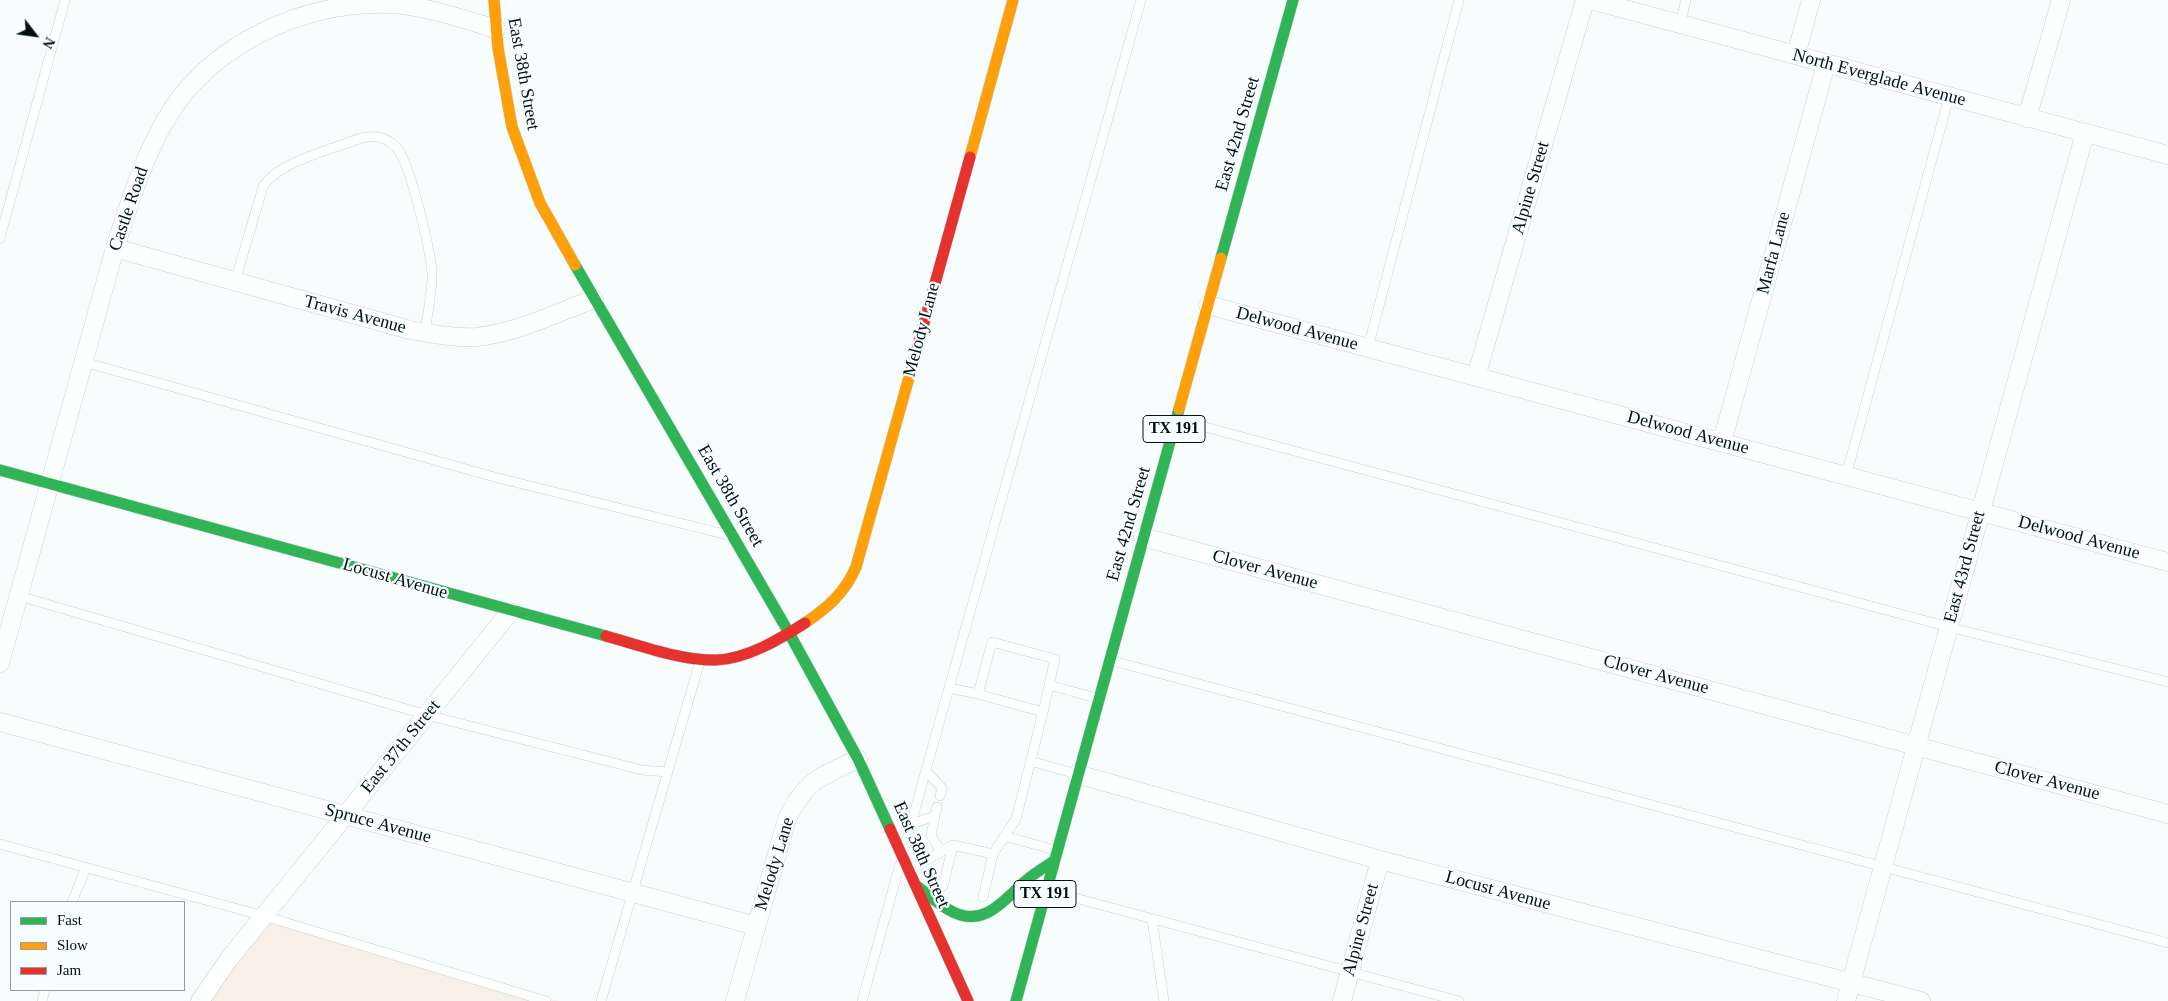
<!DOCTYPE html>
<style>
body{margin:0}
#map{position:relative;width:2168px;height:1001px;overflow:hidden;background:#f7fcfd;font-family:"Times New Roman",serif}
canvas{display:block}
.legend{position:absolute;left:10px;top:901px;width:175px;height:90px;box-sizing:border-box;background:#f5fdff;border:1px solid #949fa1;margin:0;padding:6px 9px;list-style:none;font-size:15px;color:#031114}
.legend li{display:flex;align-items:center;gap:10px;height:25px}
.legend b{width:25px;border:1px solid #949fa1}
.north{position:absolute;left:10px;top:10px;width:50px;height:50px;-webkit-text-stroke:4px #f5fdff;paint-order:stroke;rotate:120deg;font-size:14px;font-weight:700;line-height:20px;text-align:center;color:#031114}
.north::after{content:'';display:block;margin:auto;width:18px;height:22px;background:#031114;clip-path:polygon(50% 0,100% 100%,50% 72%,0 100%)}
</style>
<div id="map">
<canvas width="2168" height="1001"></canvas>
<ul class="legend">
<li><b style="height:6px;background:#30b455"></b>Fast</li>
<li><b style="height:6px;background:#ff9f0a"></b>Slow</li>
<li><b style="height:6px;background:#e5322d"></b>Jam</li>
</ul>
<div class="north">N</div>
</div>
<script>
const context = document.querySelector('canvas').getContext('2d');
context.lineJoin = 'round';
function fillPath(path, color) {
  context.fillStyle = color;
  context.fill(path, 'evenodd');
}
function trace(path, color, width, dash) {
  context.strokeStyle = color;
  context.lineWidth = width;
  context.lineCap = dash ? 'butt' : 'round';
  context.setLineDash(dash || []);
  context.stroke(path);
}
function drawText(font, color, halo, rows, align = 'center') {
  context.font = font + ' "Times New Roman",serif';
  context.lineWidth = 4.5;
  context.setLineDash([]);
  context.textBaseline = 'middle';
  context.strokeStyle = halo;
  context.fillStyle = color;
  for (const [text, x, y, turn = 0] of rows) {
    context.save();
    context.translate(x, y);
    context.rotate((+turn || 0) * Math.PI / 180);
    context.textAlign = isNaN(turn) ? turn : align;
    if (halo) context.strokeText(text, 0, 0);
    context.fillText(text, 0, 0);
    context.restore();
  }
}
const green = new Path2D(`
 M 263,917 L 559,1001 L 200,1001 Z`);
const lane = new Path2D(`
 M 1680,24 L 1686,0
 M 0,238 L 65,0
 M 235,281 L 263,187 C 279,161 333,149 361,138 C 375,135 387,137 396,147 C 410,161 430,250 432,272 C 433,291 427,314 425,333
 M 1368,348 L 1459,0
 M 84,362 L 498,478 L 728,535
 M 1179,420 L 1949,627 L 2168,682
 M 1846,476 L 1949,97
 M 19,596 L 427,715 L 642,770 L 668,772
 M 1113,661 L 2168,943
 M 949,688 L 978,694
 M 1043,712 L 1049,685
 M 1030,761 L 1073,773
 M 926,771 L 942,788 L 940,796
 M 935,816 L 931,835 L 941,852
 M 911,824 L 935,816 L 937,807
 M 1004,836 L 1055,850
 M 0,844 L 264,916 L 546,1001
 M 904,849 L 1141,0
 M 910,870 L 953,845 L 993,854
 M 943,886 L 953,845
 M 1049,891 L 1459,1001
 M 983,897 L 993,854 L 1016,819 L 1043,712 L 978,694 L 992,642 L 1055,659 L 1049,685 L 1096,698
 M 72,902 L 86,868
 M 1152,919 L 1164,1001
 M 42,1001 L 45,990
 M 601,1001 L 700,661
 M 862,1001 L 900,864`);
const street = new Path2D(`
 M 1591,0 L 2168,155
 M 1796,55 L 1811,0
 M 2027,118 L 2061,0
 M 115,248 L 410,330 C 432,334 454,338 476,337 C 517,333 556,313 594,299
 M 1208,305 L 2168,562
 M 1476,377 L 1585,0
 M 1722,442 L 1826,64
 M 1143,537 L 2168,814
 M 0,663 L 115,248 C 129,204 142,161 165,121 C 209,44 305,0 393,4 C 429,7 463,19 496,29
 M 0,722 L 756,926
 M 1077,774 L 1380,860 L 1921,1001
 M 200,1001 L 229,959 L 510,612
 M 735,1001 L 787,819 C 806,779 821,777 858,759
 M 1342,1001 L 1380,860
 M 1846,1001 L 2085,133`);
const fast = new Path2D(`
 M 1221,258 L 1293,0
 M 575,265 L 788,631 L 858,759 L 890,829
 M 0,470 L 606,636
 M 918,887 C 929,895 940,906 953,912 C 986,928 1005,898 1028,879 C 1036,872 1045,867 1054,861
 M 1016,1001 L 1179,409`);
const slow = new Path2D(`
 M 494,0 L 498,48 L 512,127 L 540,203 L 575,265
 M 970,157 L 1013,0
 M 1179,409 L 1221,258
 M 805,623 C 827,608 845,593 856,567 L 913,363`);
const jam = new Path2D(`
 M 913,363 L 970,157
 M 606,636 C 639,645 682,661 716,660 C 747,659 780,639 805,623
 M 890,829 L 968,1001`);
const shields = [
 [1174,429,62],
 [1045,894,62]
];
const shieldNames = [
 ["TX 191",1174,429],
 ["TX 191",1045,894]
];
const streetNames = [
 ["East 38th Street",523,74,80],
 ["North Everglade Avenue",1879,78,15],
 ["East 42nd Street",1238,134,-74],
 ["Alpine Street",1531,188,-74],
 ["Castle Road",129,209,-71],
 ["Marfa Lane",1774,253,-75],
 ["Travis Avenue",355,315,15],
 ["Delwood Avenue",1297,329,15],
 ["Melody Lane",922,330,-75],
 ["Delwood Avenue",1688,433,15],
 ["East 38th Street",730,496,60],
 ["East 42nd Street",1129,524,-74],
 ["Delwood Avenue",2079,538,15],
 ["East 43rd Street",1965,567,-75],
 ["Clover Avenue",1265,570,15],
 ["Locust Avenue",395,579,16],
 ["Clover Avenue",1656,675,15],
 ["East 37th Street",401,747,-51],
 ["Clover Avenue",2047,781,15],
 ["Spruce Avenue",378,824,15],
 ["East 38th Street",921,855,66],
 ["Melody Lane",775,864,-73],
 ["Locust Avenue",1498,891,15],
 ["Alpine Street",1361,930,-75]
];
fillPath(green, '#f8f0e6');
trace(lane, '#c7d1d3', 10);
trace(street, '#c7d1d3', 19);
trace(fast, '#c7d1d3', 12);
trace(slow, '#c7d1d3', 12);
trace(jam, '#c7d1d3', 12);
trace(lane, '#feffff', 9);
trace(street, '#feffff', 18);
trace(fast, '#30b455', 11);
trace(slow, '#ff9f0a', 11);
trace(jam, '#e5322d', 11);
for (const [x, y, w] of shields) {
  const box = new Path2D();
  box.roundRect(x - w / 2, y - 13.5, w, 27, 4);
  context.fillStyle = '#f5fdff';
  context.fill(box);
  trace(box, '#031114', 1);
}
drawText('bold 16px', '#031114', null, shieldNames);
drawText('18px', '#031114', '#f5fdff', streetNames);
</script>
